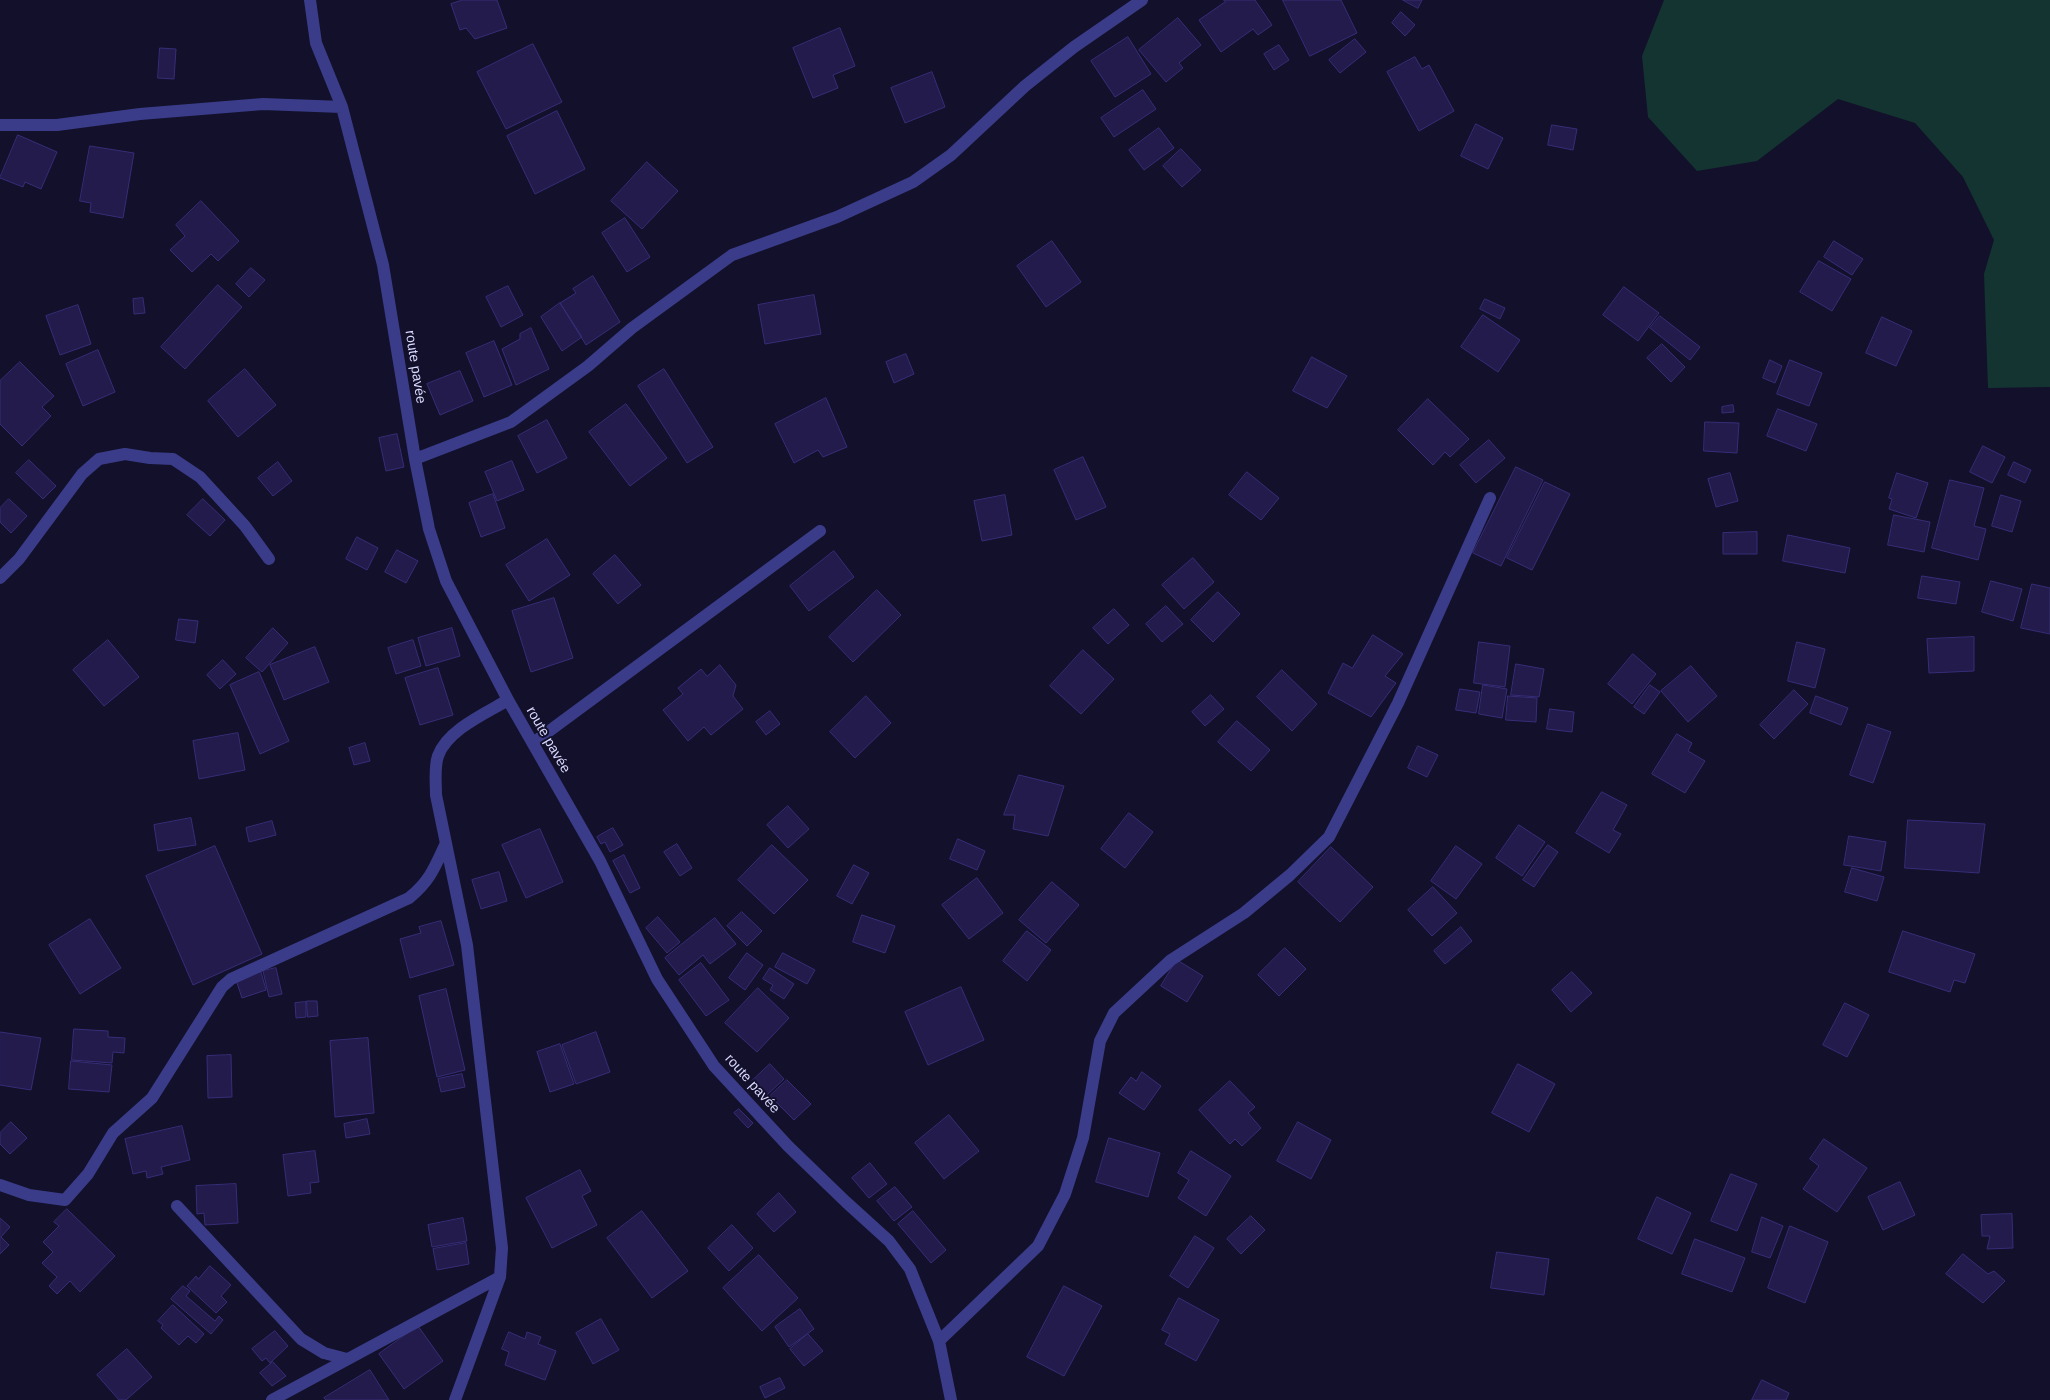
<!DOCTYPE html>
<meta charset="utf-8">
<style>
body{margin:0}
canvas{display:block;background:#12102a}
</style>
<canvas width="2050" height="1400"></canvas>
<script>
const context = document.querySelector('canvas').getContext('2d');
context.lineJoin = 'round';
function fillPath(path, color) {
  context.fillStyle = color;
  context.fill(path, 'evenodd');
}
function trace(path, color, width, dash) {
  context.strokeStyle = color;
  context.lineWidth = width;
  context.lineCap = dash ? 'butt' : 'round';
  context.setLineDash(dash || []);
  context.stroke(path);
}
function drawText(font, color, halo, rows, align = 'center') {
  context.font = font + ' Arial,sans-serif';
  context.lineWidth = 4;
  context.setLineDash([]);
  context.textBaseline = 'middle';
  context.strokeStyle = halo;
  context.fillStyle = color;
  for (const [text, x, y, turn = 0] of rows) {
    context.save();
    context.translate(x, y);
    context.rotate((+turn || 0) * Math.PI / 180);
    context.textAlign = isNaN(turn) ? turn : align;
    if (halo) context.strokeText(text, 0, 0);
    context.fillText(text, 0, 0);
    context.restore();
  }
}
const green = new Path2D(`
 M 1664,0 L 2050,0 L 2050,387 L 1988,388 L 1984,274 L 1994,240 L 1963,177 L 1915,123 L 1838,99 L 1757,161 L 1697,171 L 1648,117 L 1642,56 Z`);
const building = new Path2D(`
 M 463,0 L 497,0 L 507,28 L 475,39 L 466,28 L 460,30 L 451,4 Z
 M 1224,0 L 1255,0 L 1272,25 L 1258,35 L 1253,29 L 1221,52 L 1199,20 L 1225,2 Z
 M 1283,0 L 1341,0 L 1357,33 L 1310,56 Z
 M 1403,0 L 1422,0 L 1418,8 Z
 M 1401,12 L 1415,25 L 1405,36 L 1392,23 Z
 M 1178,18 L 1201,45 L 1179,63 L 1183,68 L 1166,82 L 1139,50 Z
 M 840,28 L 855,66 L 833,75 L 838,88 L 813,98 L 793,48 Z
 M 1128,37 L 1151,74 L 1115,97 L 1091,61 Z
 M 1355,39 L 1366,52 L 1340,73 L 1329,60 Z
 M 533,44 L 562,102 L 506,129 L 477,72 Z
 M 1279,45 L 1289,60 L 1274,70 L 1264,54 Z
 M 160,48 L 176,49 L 174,79 L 158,78 Z
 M 1415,57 L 1422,69 L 1429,65 L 1454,111 L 1419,131 L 1387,72 Z
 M 932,72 L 945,107 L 905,123 L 891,88 Z
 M 1143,90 L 1156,109 L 1114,137 L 1101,118 Z
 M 557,111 L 585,169 L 535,194 L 507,136 Z
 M 1476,124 L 1503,138 L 1488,169 L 1461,156 Z
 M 1552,125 L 1577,129 L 1573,150 L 1548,145 Z
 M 1159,128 L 1174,148 L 1144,170 L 1129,150 Z
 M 18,135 L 57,152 L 41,189 L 25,182 L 23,187 L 0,178 Z
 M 90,146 L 134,153 L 123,218 L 90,212 L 91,203 L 80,201 Z
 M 1181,149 L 1201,170 L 1182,187 L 1163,166 Z
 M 647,162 L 678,191 L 642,229 L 611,201 Z
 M 201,201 L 239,241 L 218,261 L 211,254 L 192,272 L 170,250 L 185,236 L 176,225 Z
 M 625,218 L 650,257 L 627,272 L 602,233 Z
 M 1052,241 L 1081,282 L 1046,307 L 1017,266 Z
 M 1834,241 L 1863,259 L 1852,275 L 1824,257 Z
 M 1819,261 L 1851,279 L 1832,311 L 1800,292 Z
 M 251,268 L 265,280 L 249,297 L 236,284 Z
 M 593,276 L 620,322 L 586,345 L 560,303 L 576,293 L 573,289 Z
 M 218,285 L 242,307 L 185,369 L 161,347 Z
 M 508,286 L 523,315 L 501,327 L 486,297 Z
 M 1624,287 L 1659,313 L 1638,341 L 1603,315 Z
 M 814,295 L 821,334 L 765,344 L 758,305 Z
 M 143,298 L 145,313 L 134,314 L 133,299 Z
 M 1485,299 L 1505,308 L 1500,319 L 1480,309 Z
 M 560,303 L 582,337 L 562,351 L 541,317 Z
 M 78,305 L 91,344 L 60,355 L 46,316 Z
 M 1483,315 L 1520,340 L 1498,372 L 1461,347 Z
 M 1660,316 L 1700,347 L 1690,360 L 1650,328 Z
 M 1882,317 L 1912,331 L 1896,366 L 1866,353 Z
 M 531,328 L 549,369 L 516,385 L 502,349 L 520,339 L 520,334 Z
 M 494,341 L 512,385 L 484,397 L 466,353 Z
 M 1662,344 L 1685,367 L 1671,382 L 1647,358 Z
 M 98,350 L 115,392 L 83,406 L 66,364 Z
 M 906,354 L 914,374 L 894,383 L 886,362 Z
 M 1312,357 L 1347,376 L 1327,408 L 1293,391 Z
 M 1770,360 L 1782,366 L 1775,383 L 1763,378 Z
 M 1790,360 L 1822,373 L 1809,406 L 1777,394 Z
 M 20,362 L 54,396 L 42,407 L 51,416 L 22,446 L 0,424 L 0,381 Z
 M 245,369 L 276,405 L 238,437 L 208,401 Z
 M 664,369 L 713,447 L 687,463 L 638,386 Z
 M 460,371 L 473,401 L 440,415 L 427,384 Z
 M 826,398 L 847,447 L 823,457 L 818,450 L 794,463 L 775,424 Z
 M 1428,399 L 1469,439 L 1450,457 L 1445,452 L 1433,465 L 1398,430 Z
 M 626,404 L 667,458 L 630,486 L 589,432 Z
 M 1733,405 L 1734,412 L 1722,413 L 1722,407 Z
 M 1778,409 L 1817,424 L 1806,451 L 1767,436 Z
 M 547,420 L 567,458 L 537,473 L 518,436 Z
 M 1705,422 L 1739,423 L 1737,453 L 1704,451 Z
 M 397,434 L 404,467 L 386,471 L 379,438 Z
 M 1489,440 L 1505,458 L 1476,483 L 1460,465 Z
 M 1983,446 L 2005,457 L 1992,483 L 1970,472 Z
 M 1083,457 L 1106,507 L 1076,520 L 1054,470 Z
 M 29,460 L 56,486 L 43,499 L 16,473 Z
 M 512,461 L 524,490 L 497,501 L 485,472 Z
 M 278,462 L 292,481 L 273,496 L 258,478 Z
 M 2014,462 L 2031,470 L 2025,483 L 2008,475 Z
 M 1516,467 L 1543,480 L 1501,566 L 1473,553 Z
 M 1247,472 L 1279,498 L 1261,520 L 1229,495 Z
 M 1730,473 L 1738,501 L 1716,507 L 1708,479 Z
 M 1897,473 L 1928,483 L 1916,518 L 1889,509 L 1892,499 L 1889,498 Z
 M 1950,480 L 1984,488 L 1974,526 L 1986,529 L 1978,560 L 1932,548 Z
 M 1545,482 L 1570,494 L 1532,570 L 1507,558 Z
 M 493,494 L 505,528 L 481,537 L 469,503 Z
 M 1005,495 L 1012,535 L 982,541 L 974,501 Z
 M 2001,495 L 2021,501 L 2012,532 L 1992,526 Z
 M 9,499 L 27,516 L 11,533 L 0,522 L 0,508 Z
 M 203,499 L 225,520 L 210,536 L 187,515 Z
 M 1894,515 L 1930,522 L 1924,552 L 1888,545 Z
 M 1757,532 L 1757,554 L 1723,554 L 1723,533 Z
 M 1788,535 L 1850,548 L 1845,573 L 1783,561 Z
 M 357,537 L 378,548 L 367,570 L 346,559 Z
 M 547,539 L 570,575 L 529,601 L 506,565 Z
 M 397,550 L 418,561 L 406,583 L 385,572 Z
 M 834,551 L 854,577 L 809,611 L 790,586 Z
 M 615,555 L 641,585 L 618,604 L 593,574 Z
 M 1193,558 L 1214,582 L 1184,609 L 1162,585 Z
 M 1922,576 L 1960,582 L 1956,604 L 1918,598 Z
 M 1991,581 L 2022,589 L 2013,621 L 1982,612 Z
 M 2032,584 L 2050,588 L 2050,634 L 2021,628 Z
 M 877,590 L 901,615 L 853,662 L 829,637 Z
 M 1218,592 L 1240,614 L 1213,642 L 1191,620 Z
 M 554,598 L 573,658 L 531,672 L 512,611 Z
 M 1166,606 L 1183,624 L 1162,642 L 1146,624 Z
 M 1114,609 L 1129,625 L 1108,644 L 1093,628 Z
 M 179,619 L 198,621 L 195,643 L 176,640 Z
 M 273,628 L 288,643 L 262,672 L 246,658 Z
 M 452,628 L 460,656 L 426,666 L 418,638 Z
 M 1373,635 L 1403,654 L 1385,676 L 1396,683 L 1371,717 L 1328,693 L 1343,663 L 1352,668 Z
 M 1974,637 L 1974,671 L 1929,673 L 1927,639 Z
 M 108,640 L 139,677 L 104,706 L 73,670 Z
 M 413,640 L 421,666 L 396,674 L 388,648 Z
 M 1479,642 L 1510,646 L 1505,687 L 1474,683 Z
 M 1797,642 L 1825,649 L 1815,688 L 1788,681 Z
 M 315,647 L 329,682 L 284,700 L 270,665 Z
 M 1083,650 L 1114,679 L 1081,714 L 1050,686 Z
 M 1633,654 L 1656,674 L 1632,704 L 1608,684 Z
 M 223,660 L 236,674 L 220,689 L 207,675 Z
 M 1516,664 L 1544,669 L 1539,697 L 1511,695 Z
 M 720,665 L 736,685 L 733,696 L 743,709 L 711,735 L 704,727 L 688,741 L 663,710 L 683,694 L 678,688 L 701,669 L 707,676 Z
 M 1691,666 L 1717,696 L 1688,722 L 1661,691 Z
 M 438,668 L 453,715 L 420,725 L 405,678 Z
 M 1282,670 L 1317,704 L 1292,731 L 1257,697 Z
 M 259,672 L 289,741 L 260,754 L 230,685 Z
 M 1483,685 L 1507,689 L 1502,718 L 1479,714 Z
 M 1650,685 L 1660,692 L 1644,714 L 1634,707 Z
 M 1460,689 L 1480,692 L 1476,713 L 1456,710 Z
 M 1794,690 L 1808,704 L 1774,739 L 1760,725 Z
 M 1211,695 L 1224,709 L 1205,726 L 1192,712 Z
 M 866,696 L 891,723 L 855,758 L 830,732 Z
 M 1508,696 L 1537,698 L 1536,722 L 1506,720 Z
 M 1816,696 L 1848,708 L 1841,725 L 1810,713 Z
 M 1550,709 L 1574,712 L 1572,732 L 1547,729 Z
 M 770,711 L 780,724 L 766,735 L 756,722 Z
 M 1237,721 L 1270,750 L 1251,771 L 1218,742 Z
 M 1868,724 L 1891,732 L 1873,783 L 1850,775 Z
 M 238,733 L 245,770 L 199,779 L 193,741 Z
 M 1677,734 L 1692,743 L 1688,751 L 1705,761 L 1685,793 L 1652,774 Z
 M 365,743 L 370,761 L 354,765 L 349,748 Z
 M 1418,746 L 1438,755 L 1427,777 L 1408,768 Z
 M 1019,775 L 1064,786 L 1048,836 L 1013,829 L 1015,815 L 1004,815 Z
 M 1602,792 L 1627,805 L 1613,830 L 1621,834 L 1609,853 L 1576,833 Z
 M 788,806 L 809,829 L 788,848 L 767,825 Z
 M 1129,813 L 1153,832 L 1125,868 L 1101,849 Z
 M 191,818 L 196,845 L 158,851 L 154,825 Z
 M 1908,820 L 1985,824 L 1979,873 L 1905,868 Z
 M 272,821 L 276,835 L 249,842 L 246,828 Z
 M 1519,825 L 1545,842 L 1522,876 L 1496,858 Z
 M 613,828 L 623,845 L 610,852 L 605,842 L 601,844 L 597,837 Z
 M 540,829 L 563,882 L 526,898 L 502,845 Z
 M 1849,836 L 1886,842 L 1881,871 L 1844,865 Z
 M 958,839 L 985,851 L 977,870 L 950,859 Z
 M 677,844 L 692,868 L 680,876 L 664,852 Z
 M 772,845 L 808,880 L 774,914 L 738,880 Z
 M 1548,845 L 1558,852 L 1534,887 L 1523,880 Z
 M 215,846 L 262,954 L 193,985 L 146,876 Z
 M 1456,846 L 1482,864 L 1456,899 L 1431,881 Z
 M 1331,847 L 1373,887 L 1340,922 L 1298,882 Z
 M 624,855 L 640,888 L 630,893 L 613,861 Z
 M 854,865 L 869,873 L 852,904 L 837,896 Z
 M 1852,868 L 1884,877 L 1877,901 L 1845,892 Z
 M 499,872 L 507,901 L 481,909 L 472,880 Z
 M 977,878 L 1003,913 L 969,939 L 942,905 Z
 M 1052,882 L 1079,905 L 1046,943 L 1019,920 Z
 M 1433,887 L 1457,913 L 1432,936 L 1408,910 Z
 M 742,912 L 762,931 L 747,946 L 727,926 Z
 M 862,915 L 895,926 L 885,953 L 853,942 Z
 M 658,917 L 680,942 L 667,953 L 646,928 Z
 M 715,918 L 736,944 L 710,964 L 703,955 L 679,975 L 665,958 Z
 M 90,919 L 121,968 L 80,994 L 49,945 Z
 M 441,921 L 454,965 L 410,978 L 400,939 L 421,933 L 419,927 Z
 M 1461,927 L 1472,941 L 1445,964 L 1434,951 Z
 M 1027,931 L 1051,950 L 1027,981 L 1003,961 Z
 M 1903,931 L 1975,954 L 1965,983 L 1954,980 L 1950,992 L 1889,972 Z
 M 1285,948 L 1306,969 L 1279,996 L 1258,975 Z
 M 747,953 L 763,965 L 745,990 L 729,978 Z
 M 783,953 L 815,970 L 807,984 L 775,967 Z
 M 1177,960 L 1203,976 L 1187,1002 L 1161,986 Z
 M 701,963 L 729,1000 L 706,1016 L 679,980 Z
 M 276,968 L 282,994 L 269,997 L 263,971 Z
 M 770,968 L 794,984 L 784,999 L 770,990 L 773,985 L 763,979 Z
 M 261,972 L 266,990 L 242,998 L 236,980 Z
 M 1572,972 L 1592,993 L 1571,1012 L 1552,990 Z
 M 961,987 L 984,1040 L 928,1065 L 905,1012 Z
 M 758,988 L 789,1018 L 757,1052 L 725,1023 Z
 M 446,989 L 465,1070 L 437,1077 L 419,996 Z
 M 307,1001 L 317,1001 L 318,1016 L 308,1017 Z
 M 306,1002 L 306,1017 L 296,1018 L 295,1003 Z
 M 1845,1003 L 1869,1015 L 1847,1057 L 1823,1045 Z
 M 74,1029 L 108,1031 L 108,1037 L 125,1038 L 124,1053 L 113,1052 L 112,1063 L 72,1060 Z
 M 0,1032 L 41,1038 L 31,1090 L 0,1085 Z
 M 596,1032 L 610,1072 L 576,1084 L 562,1045 Z
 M 368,1038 L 374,1113 L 335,1117 L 330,1041 Z
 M 560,1044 L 574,1084 L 550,1092 L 537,1052 Z
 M 231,1055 L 232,1097 L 208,1098 L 207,1056 Z
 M 71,1061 L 112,1065 L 109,1092 L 69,1089 Z
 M 770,1064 L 784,1079 L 766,1096 L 752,1081 Z
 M 1518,1064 L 1555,1084 L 1529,1132 L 1492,1113 Z
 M 1142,1072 L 1161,1086 L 1144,1110 L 1119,1093 L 1131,1077 L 1136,1081 Z
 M 462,1074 L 465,1087 L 441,1092 L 438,1079 Z
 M 787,1080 L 811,1104 L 794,1120 L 770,1096 Z
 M 1230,1081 L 1255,1107 L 1248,1113 L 1261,1128 L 1242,1146 L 1235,1139 L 1230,1144 L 1199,1110 Z
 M 739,1109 L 753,1123 L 748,1128 L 734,1113 Z
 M 949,1115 L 979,1151 L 944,1179 L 915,1143 Z
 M 367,1119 L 370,1134 L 346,1138 L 344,1124 Z
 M 11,1122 L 27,1138 L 10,1154 L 0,1144 L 0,1133 Z
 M 1298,1122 L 1331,1140 L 1311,1179 L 1277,1161 Z
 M 182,1126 L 190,1160 L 161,1167 L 163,1174 L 147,1178 L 146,1171 L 133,1174 L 125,1139 Z
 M 1109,1138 L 1160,1153 L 1148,1197 L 1096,1182 Z
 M 1824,1139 L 1867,1168 L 1837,1212 L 1803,1189 L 1819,1166 L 1810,1159 Z
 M 315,1151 L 319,1182 L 310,1183 L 311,1193 L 288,1196 L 283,1155 Z
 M 1191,1151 L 1231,1176 L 1206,1216 L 1178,1198 L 1189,1180 L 1178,1173 Z
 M 870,1163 L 887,1184 L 869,1198 L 852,1178 Z
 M 580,1170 L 591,1191 L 582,1196 L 597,1225 L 552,1248 L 526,1198 Z
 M 1731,1174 L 1757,1184 L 1737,1231 L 1711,1221 Z
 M 1900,1182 L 1915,1215 L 1883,1230 L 1868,1197 Z
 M 236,1184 L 238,1223 L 205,1225 L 204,1213 L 197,1214 L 196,1186 Z
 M 895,1187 L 912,1207 L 894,1221 L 877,1201 Z
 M 779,1193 L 796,1212 L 774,1232 L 757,1214 Z
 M 1657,1197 L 1691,1213 L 1672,1254 L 1638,1239 Z
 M 67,1209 L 115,1256 L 80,1292 L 70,1281 L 57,1294 L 49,1286 L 57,1277 L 42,1263 L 53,1252 L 43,1242 L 59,1226 L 54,1222 Z
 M 642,1211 L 688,1271 L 652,1298 L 607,1238 Z
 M 913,1211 L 946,1250 L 931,1263 L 898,1224 Z
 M 2012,1214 L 2013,1248 L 1987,1249 L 1990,1236 L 1982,1236 L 1981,1215 Z
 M 1251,1216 L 1265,1230 L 1241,1254 L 1227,1239 Z
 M 1762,1217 L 1783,1226 L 1770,1258 L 1752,1252 Z
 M 0,1218 L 10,1227 L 1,1237 L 9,1245 L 0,1254 Z
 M 463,1218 L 467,1241 L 432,1247 L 428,1225 Z
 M 732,1225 L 753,1248 L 729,1271 L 708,1248 Z
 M 1790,1226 L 1828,1242 L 1805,1303 L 1768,1288 Z
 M 1195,1236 L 1214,1248 L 1188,1288 L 1170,1276 Z
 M 1695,1239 L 1745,1258 L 1732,1292 L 1682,1274 Z
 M 466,1243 L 469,1264 L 437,1270 L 433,1249 Z
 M 1497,1252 L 1549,1259 L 1544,1295 L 1491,1288 Z
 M 1963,1254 L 1988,1274 L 1994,1271 L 2005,1281 L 1983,1303 L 1946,1274 Z
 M 759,1255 L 798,1298 L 762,1331 L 723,1288 Z
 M 210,1266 L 231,1285 L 221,1296 L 227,1302 L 216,1313 L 187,1286 L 196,1276 L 198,1279 Z
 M 183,1286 L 190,1291 L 186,1296 L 215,1321 L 219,1316 L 223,1320 L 211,1334 L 171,1299 Z
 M 1064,1286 L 1102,1306 L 1064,1376 L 1027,1357 Z
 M 1179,1298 L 1219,1320 L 1196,1361 L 1165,1344 L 1170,1334 L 1162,1330 Z
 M 173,1305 L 204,1334 L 196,1343 L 188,1336 L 179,1345 L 161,1328 L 163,1325 L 158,1321 Z
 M 800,1309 L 814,1329 L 789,1347 L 775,1327 Z
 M 601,1319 L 619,1350 L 593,1364 L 576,1333 Z
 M 418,1326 L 443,1361 L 404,1389 L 379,1354 Z
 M 275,1331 L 288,1346 L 270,1363 L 266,1358 L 262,1361 L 252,1349 Z
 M 509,1332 L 525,1339 L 527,1332 L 541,1337 L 538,1344 L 556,1351 L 545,1380 L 505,1365 L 509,1352 L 502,1349 Z
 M 808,1334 L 823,1351 L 804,1366 L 790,1349 Z
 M 127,1349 L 152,1377 L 126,1400 L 119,1400 L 97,1375 Z
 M 273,1362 L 286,1376 L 272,1386 L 260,1373 Z
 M 370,1370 L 389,1400 L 326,1400 L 324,1398 Z
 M 780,1378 L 785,1388 L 765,1398 L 760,1387 Z
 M 1762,1380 L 1789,1393 L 1786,1400 L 1752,1400 Z`);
const minor = new Path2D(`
 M 310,0 L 316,43 L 342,107 L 383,265 L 415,459 L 429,529 L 446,581 L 508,700 L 600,861 L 657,979 L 714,1066 L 788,1146 L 846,1202 L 889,1241 L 910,1269 L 939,1341 L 951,1400
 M 0,125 L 57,125 L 140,114 L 263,104 L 342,107
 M 415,459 L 511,422 L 588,366 L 632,328 L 732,255 L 837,217 L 913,182 L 951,155 L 1025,86 L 1074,47 L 1142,0
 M 0,578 L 19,559 L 82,474 L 99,459 L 125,454 L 150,458 L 173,459 L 200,477 L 245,526 L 269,559
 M 533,743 L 820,531
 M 0,1185 L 29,1195 L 65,1200 L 88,1174 L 113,1133 L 152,1098 L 222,987 L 231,979 L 409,898 C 430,881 435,867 446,843
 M 177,1206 L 301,1339 L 324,1353 L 347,1359
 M 939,1341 L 1038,1246 L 1065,1194 L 1083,1138 L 1100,1041 L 1114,1013 L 1171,960 L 1244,913 L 1290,875 L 1329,837 L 1398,703 L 1490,498
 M 272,1400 L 500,1277
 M 455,1400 L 500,1277 L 502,1248 L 467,945 L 436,795 C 436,783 434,768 438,756 C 447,730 486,713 508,700`);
const streetNames = [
 ["route pavée",415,367,81],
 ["route pavée",548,740,60],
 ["route pavée",752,1084,48]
];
fillPath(green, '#133430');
fillPath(building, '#221b4b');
trace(building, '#362d78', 1);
trace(minor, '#3a3c8a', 12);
drawText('14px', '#dad9ff', '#12102a', streetNames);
</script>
